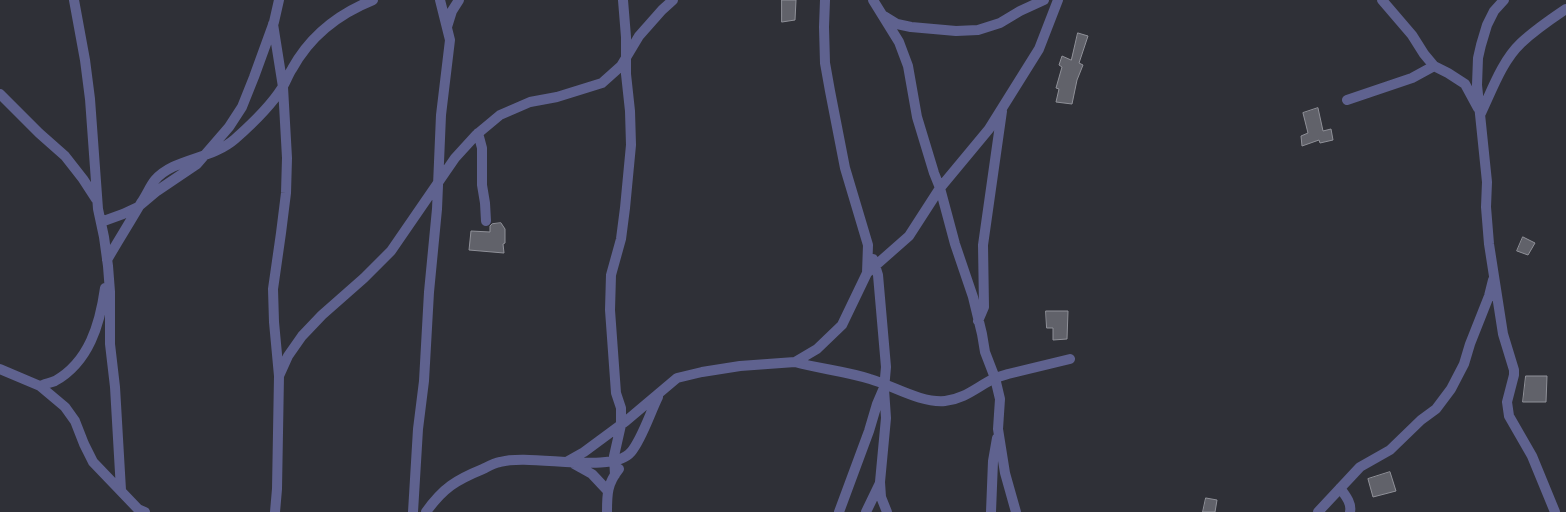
<!DOCTYPE html>
<html>
<head>
<meta charset="utf-8">
<style>
  body { margin:0 }
  canvas { display:block; background:#2f3037 }
</style>
</head>
<body>
<canvas width="1566" height="512"></canvas>
<script>
const c = document.querySelector('canvas').getContext('2d');
c.lineJoin = 'round';
function fill(path, color) { c.fillStyle = color; c.fill(path, 'evenodd'); }
function trace(path, color, width, dash) { c.strokeStyle = color; c.lineWidth = width; c.lineCap = dash ? 'butt' : 'round'; c.setLineDash(dash || []); c.stroke(path); }
const building = new Path2D(`
  M 782,0 L 796,0 L 795,20 L 782,22 Z
  M 1078,33 L 1088,36 L 1079,63 L 1083,65 L 1077,80 L 1072,104 L 1056,102 L 1059,89 L 1056,88 L 1062,67 L 1059,65 L 1062,56 L 1071,60 Z
  M 1318,108 L 1323,131 L 1331,129 L 1333,140 L 1320,143 L 1319,140 L 1302,146 L 1301,136 L 1308,133 L 1303,113 Z
  M 501,223 L 505,229 L 505,243 L 503,244 L 504,253 L 469,250 L 471,231 L 490,232 L 490,226 L 492,224 Z
  M 1523,237 L 1535,243 L 1528,255 L 1517,251 Z
  M 1046,311 L 1068,311 L 1067,339 L 1053,340 L 1053,328 L 1047,328 Z
  M 1526,376 L 1547,376 L 1546,402 L 1523,402 Z
  M 1390,472 L 1396,491 L 1373,497 L 1368,479 Z
  M 1206,498 L 1217,500 L 1215,512 L 1203,512 Z`);
const street = new Path2D(`
  M 74,0 L 85,60 L 90,99 L 98,209 L 104,237 L 108,266 L 110,292 L 110,344 L 115,387 L 121,490
  M 1382,0 L 1412,35 L 1424,54 L 1434,66 L 1448,73 L 1465,84 L 1478,108
  M 1504,0 L 1494,11 L 1487,25 L 1481,45 L 1478,58 L 1477,85 L 1487,182 L 1486,207 L 1489,244 L 1503,334 L 1514,370 L 1514,375 L 1507,402 L 1509,416 L 1532,456 L 1555,512
  M 884,16 L 897,24 L 911,27 L 956,31 L 978,30 L 1000,23 L 1020,11 L 1044,0
  M 273,24 L 283,87 L 287,158 L 286,193 L 281,233 L 273,289 L 274,322 L 279,376 L 277,489 L 275,512
  M 447,27 L 452,11 L 459,0
  M 0,94 L 39,133 L 65,156 L 83,179 L 96,199
  M 1347,100 L 1412,78 L 1434,66
  M 1481,113 C 1492,90 1502,61 1521,43 C 1535,30 1551,19 1566,9
  M 478,133 L 482,148 L 482,185 L 485,203 L 486,221
  M 101,222 L 123,214 L 138,207 L 157,191 L 197,164 L 229,127 L 242,107 L 254,77 L 274,22 L 279,0
  M 873,259 L 878,275 L 886,367 L 884,389 L 886,418 L 880,482 L 881,497 L 887,512
  M 107,260 C 118,241 130,222 141,203 C 146,196 150,186 155,180 C 174,158 211,160 235,139 C 252,124 270,107 282,88 C 286,82 288,75 292,69 C 310,36 338,14 373,0
  M 867,273 L 909,236 L 940,188 L 989,129 L 1039,49 L 1058,0
  M 978,321 L 984,307 L 983,245 L 1002,111
  M 795,362 C 820,369 845,371 870,379 C 894,386 920,403 945,401 C 965,399 978,386 995,378 L 985,352 L 982,334 L 973,297 L 955,244 L 940,188 L 934,173 L 917,117 L 908,66 L 899,42 L 873,0
  M 0,369 L 40,386 L 65,407 L 75,421 L 84,444 L 93,462 L 138,509 L 145,512
  M 279,376 L 288,356 L 302,336 L 322,315 L 364,278 L 391,251 L 455,158 L 476,135 L 500,115 L 530,102 L 557,97 L 602,83 L 621,66 L 639,36 L 662,10 L 673,0
  M 40,386 C 44,384 50,383 55,381 C 89,362 100,324 105,288
  M 568,461 L 584,452 L 626,421 L 677,378 L 702,372 L 740,366 L 795,362 L 817,349 L 842,325 L 867,273 L 868,245 L 845,168 L 830,91 L 825,63 L 824,27 L 825,0
  M 574,464 L 592,474 L 607,490
  M 615,475 L 614,456 L 621,425 L 621,408 L 616,393 L 610,310 L 611,275 L 621,239 L 625,208 L 631,145 L 630,111 L 626,74 L 626,37 L 623,0
  M 1340,488 C 1345,495 1352,503 1350,512
  M 413,512 L 418,429 L 424,381 L 429,292 L 437,209 L 441,115 L 450,40 L 440,0
  M 426,512 C 443,488 456,480 483,469 C 489,466 494,463 500,462 C 531,453 612,475 631,452 C 642,439 650,413 658,397
  M 607,512 C 607,494 607,484 619,469
  M 839,512 L 869,431 L 877,404 L 883,390
  M 866,512 L 880,483
  M 991,512 L 993,461 L 997,438
  M 1016,512 L 1005,473 L 998,429 L 1000,399 L 995,378 L 1008,374 L 1070,359
  M 1318,512 L 1360,467 L 1390,450 L 1421,420 L 1436,409 L 1451,389 L 1464,364 L 1470,344 L 1489,296 L 1493,280`);
fill(building, '#61626a');
trace(building, '#8f9098', 1);
trace(street, '#5f628f', 10);
</script>
</body>
</html>
